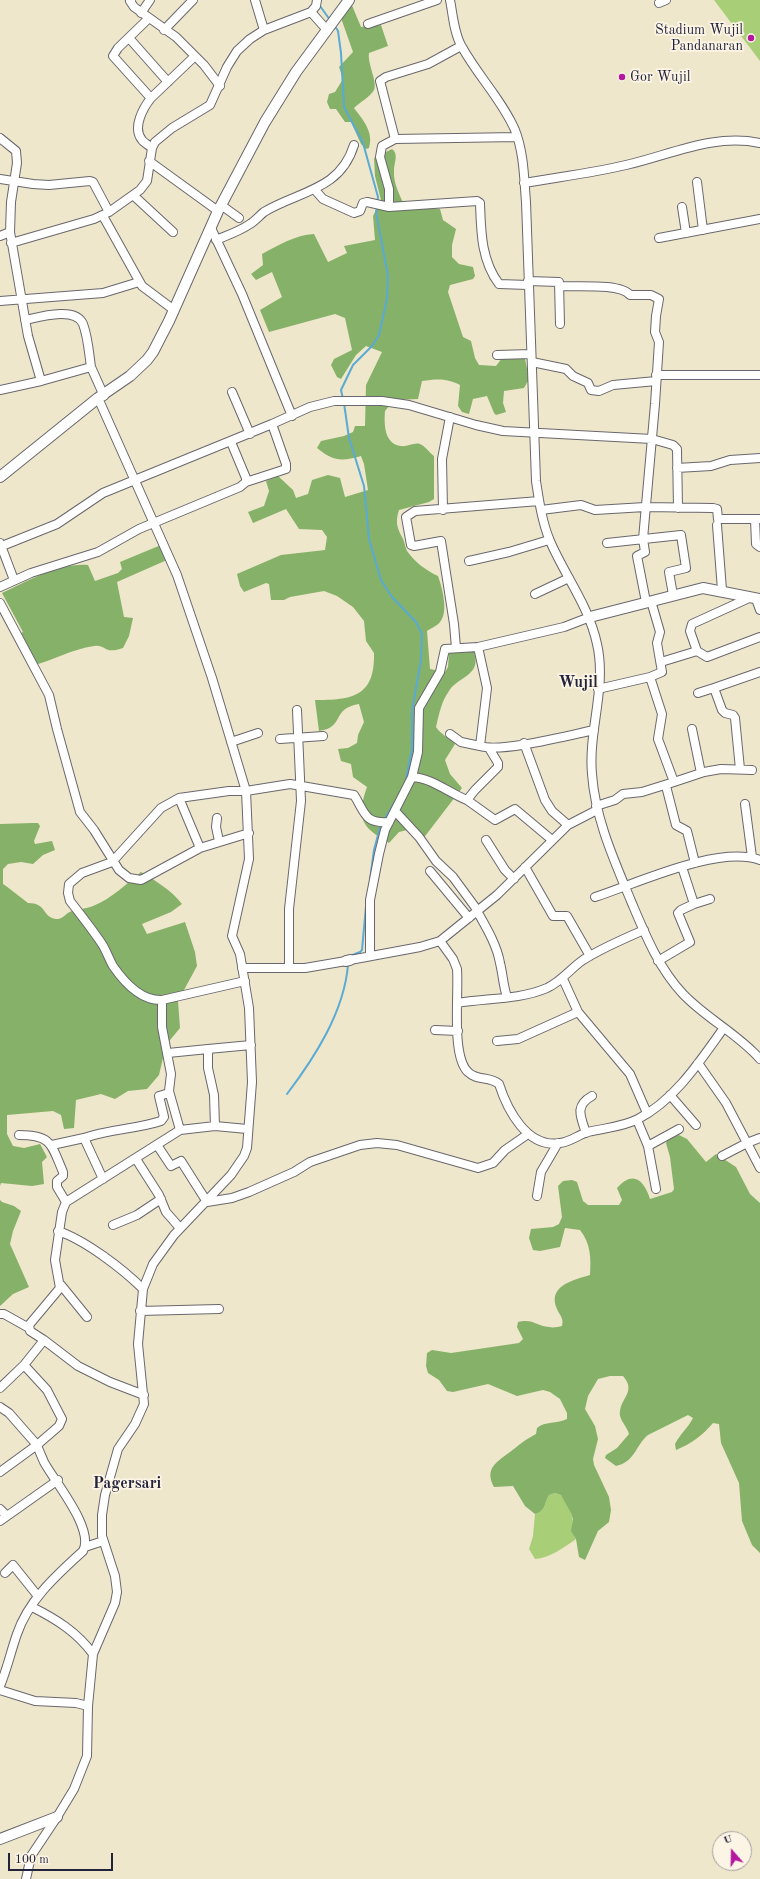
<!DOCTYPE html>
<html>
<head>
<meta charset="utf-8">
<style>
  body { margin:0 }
  #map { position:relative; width:760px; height:1879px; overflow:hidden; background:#eee7cb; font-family:"Old Standard TT",serif }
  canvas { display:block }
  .north { position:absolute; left:712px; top:1831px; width:40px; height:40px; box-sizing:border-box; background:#fcf5e5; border:1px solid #a5a1a1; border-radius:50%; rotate:340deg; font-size:11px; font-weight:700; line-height:16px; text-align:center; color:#22223b }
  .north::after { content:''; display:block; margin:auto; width:14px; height:18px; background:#b5179e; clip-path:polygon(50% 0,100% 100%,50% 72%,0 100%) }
  .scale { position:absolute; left:8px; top:1853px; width:105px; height:18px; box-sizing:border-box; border:2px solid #22223b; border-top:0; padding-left:5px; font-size:12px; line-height:14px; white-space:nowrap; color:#22223b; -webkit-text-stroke:3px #fcf5e5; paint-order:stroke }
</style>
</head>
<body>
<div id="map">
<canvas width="760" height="1879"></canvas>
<div class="north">U</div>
<div class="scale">100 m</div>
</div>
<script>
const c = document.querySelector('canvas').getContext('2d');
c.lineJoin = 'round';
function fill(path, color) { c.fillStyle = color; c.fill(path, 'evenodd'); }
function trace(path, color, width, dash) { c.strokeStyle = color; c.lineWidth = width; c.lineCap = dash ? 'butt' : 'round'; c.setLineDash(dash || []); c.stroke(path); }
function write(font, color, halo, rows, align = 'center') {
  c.font = font + ' "Old Standard TT",serif'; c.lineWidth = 3.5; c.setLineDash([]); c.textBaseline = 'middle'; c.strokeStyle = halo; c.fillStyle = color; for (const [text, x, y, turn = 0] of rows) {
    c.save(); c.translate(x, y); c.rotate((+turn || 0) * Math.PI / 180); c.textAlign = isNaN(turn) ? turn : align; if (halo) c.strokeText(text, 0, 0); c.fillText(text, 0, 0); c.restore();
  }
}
const green = new Path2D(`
  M 714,0 L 760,0 L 760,61 Z
  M 555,1493 L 561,1495 C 566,1502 570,1508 572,1516 C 574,1526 570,1529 576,1539 C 563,1548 550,1558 535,1559 L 529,1549 L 533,1536 L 535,1514 C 546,1511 544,1504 549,1495 Z`);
const forest = new Path2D(`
  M 351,3 L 361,27 L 381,25 L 388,46 L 369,53 C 367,63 378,83 374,90 C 370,97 360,102 354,108 C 363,120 374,132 369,148 L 366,149 L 361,144 L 351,122 L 345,122 L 336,109 L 330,109 L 327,102 L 329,94 L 335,92 L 343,79 L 339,67 L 353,52 L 341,18 Z
  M 392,149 C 399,154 394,163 394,170 C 393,184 400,195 405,207 L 440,209 L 443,220 L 456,229 L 452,245 L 452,257 L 459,264 L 473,267 L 475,276 L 473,279 L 450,285 L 448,292 L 463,337 L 471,341 L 475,358 L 479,365 L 496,366 L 502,358 L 518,357 L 525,359 L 529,379 L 524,388 L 504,391 L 503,403 L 506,412 L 496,415 L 494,413 L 487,396 L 473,399 L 469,414 L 462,412 L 458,406 L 460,385 C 447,378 436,379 422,381 L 418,399 L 394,400 L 385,411 C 384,424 384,444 401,446 C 408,447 414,442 420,444 C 425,446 430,453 434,456 L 434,499 L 429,502 L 399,510 C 395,522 397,528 403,539 C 405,543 405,547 407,551 C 415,562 425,570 438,576 C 442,587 449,612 440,622 C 437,626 431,628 427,631 L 430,669 L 445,672 L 448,667 L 449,652 L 467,650 L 474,652 C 482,676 458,676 449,691 C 441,702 439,715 436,727 C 441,735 449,737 455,744 L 445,760 L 450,774 L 462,788 L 419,844 L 407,830 L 399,832 L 389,843 C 361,827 356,818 367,787 L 353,777 L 351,764 L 341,761 L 338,749 L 348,748 L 357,743 L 358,735 L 364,722 L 359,704 C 330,709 346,727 319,731 L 315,700 C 352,700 375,697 374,653 L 366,641 L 364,621 L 353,607 L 337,596 L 324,591 L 290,597 L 284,600 L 271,600 L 269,584 L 266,583 L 244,592 L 240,586 L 237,574 L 281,555 L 325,550 L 327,537 L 322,530 L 299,529 L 286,509 L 253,523 L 248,512 L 264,506 L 269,491 L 266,481 L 278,476 L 293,490 L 296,498 L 308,494 L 312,480 L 328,475 L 340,478 L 345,497 L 368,490 L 364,464 L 361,456 C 341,462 333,461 317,448 L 321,441 L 344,436 L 353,432 L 355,426 L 365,426 L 366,385 L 382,352 L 366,346 L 356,355 L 341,379 L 337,377 L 331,365 L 334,359 L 352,350 L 345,318 L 335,314 L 269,332 L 260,310 L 282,297 L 272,272 L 256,280 L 251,274 L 263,265 L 262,254 C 279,245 295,235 314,234 L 328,262 L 347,253 L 344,246 L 375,240 L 373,216 L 381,200 L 375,176 L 374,158 Z
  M 161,545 L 167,560 L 117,582 L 124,617 L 133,618 L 129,636 L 123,648 C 104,655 106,644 94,646 C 72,649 52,661 31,666 L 28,664 L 16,636 L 23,632 L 2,593 C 28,581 59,563 88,565 L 95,581 L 118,573 L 122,569 L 120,562 Z
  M 33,823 L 38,823 L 40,826 L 34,841 L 35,844 L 52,841 L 55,850 L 43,855 L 33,864 L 21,862 L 8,864 L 3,869 L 3,884 L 6,886 L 28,903 C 47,903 42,917 56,919 C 63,920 65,913 72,911 C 78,909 86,909 93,906 C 111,899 126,884 141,872 C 156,881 171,890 182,904 L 171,912 L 142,924 L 147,934 L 185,922 L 195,952 L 197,966 L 178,1001 L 180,1028 L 166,1045 L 159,1075 L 147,1089 L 128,1091 L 115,1099 L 101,1094 L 76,1100 L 74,1128 L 64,1129 L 61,1115 L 53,1111 L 7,1115 L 7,1134 L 13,1146 L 24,1148 L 40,1144 L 47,1157 L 42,1162 L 44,1184 L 32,1186 L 1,1183 L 0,1186 L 0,824 Z
  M 679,1135 L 687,1139 L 706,1162 L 716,1154 L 736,1167 L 750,1194 L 760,1203 L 760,1553 L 752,1545 L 742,1521 L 739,1483 L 721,1443 L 719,1424 L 713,1423 C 703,1435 691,1444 676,1450 L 675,1444 C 680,1434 688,1428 693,1418 L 688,1415 L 648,1435 C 635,1446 635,1462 616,1466 L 605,1458 L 606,1455 L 617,1448 L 629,1434 C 627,1426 618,1419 620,1411 C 622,1397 636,1391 623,1376 L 610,1376 L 598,1379 L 588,1396 L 585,1409 L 595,1426 L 598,1439 L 593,1459 L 594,1465 L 609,1497 L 611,1510 L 609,1522 L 598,1531 L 585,1560 L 579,1557 L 576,1539 L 571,1531 L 573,1519 L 571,1513 L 561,1495 L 555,1493 L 549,1495 C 544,1504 546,1511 535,1514 L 525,1506 L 513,1486 L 494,1487 C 484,1468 497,1462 510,1452 C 519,1445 526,1439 536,1434 L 537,1428 C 545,1421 557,1424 567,1419 L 567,1413 L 560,1399 L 550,1392 L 543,1390 L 517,1396 L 488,1384 L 453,1392 L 447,1391 L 439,1380 L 428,1373 L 426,1366 L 427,1353 L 432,1350 L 451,1353 L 519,1343 L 523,1339 L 517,1327 L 518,1322 C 533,1318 536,1326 549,1327 C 553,1328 558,1327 562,1326 C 564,1318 560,1316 557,1309 C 547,1286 573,1280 590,1275 C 591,1258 591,1244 580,1230 L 565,1228 L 560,1247 L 540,1251 L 533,1250 L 529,1238 L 531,1229 L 553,1227 L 559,1224 L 562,1217 L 558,1186 L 563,1181 L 572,1180 L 577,1182 L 583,1201 L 588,1205 L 619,1205 L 622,1200 L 617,1188 C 633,1170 644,1180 650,1199 L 672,1192 L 674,1189 L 670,1157 L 666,1143 L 669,1138 Z
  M 0,1200 L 2,1202 L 14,1206 L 21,1211 L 13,1231 L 10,1244 L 29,1287 L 13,1294 L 0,1306 Z`);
const stream = new Path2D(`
  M 320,6 L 330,20
  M 334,25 L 338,31 L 341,53 L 344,107 L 363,143 L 378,197 L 377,203
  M 343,399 L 341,390 L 353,365 L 372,346 L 379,335 L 387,299 L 388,276 L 376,212 L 377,207
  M 344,403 L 349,438 L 364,486 L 369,539 L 381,580 L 392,597 L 416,622 L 422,634 L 421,660 L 412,711 L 412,749 L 405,784
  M 384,820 L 396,800
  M 370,880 L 374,850 L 381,824
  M 350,956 L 360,952 L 362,950 L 366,906
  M 287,1094 C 315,1057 344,1012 348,965`);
const minor = new Path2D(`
  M 131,0 L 130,1 L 134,7 L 176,37 L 204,65 L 220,86
  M 255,0 L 264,30
  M 450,0 C 453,15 454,34 462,47 C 478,76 502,100 515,130 C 524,153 524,178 526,202 L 536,481 C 539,501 542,522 550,541 C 565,576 589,606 597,644 C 607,687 588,731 592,774 C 595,818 614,860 631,901 C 645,934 658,967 683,994 C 707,1019 738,1034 760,1059
  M 659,3 L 666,0
  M 311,12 L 327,30
  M 141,13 L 150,0
  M 148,19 L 118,48 L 113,56 L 149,96 L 151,98 L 195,56
  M 368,24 L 437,0
  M 164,30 L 193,0
  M 129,38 L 168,82
  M 151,98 C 143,108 132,128 142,140 C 144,143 149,145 152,148
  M 517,137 L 395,139 L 382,146 L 380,157 L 389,189 L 389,207 L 477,201 L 480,203 C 481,231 481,260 499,284 L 528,285
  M 0,138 L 16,151 L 17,163 L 11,202 L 10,232 L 28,336 L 41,381 L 91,367 L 104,396
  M 395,139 L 380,81 L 386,77 L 428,64 L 461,46
  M 149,161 L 218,211
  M 0,179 L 33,184 L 49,185 L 90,181 L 93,182 L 109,212
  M 697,182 L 703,230
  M 524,183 C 558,177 593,173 626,165 C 670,155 714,133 760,143
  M 315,190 L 323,199 L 354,213 L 360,211 L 363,203 L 367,202 L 389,207
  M 133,195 L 173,232
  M 221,205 L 239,218
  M 682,207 L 686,233
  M 103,216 L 142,286 L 174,310
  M 211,228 L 242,294 L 292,416
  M 0,236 L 10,232
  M 659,238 L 760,219
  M 216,240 C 228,235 240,231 250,224 C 255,221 259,216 264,212 C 298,191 340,191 354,145
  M 11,243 L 94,219 L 109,212 L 140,190 L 147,181 L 152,148 L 155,142 L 172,128 L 210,105 L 227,67 L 237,51 L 250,39 L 264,30 L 311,12 L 316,6 L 317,0
  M 528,281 L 559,282 L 560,324
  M 560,286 C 576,287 620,283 630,295 L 651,295 L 659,299 L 656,316 L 655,332 L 659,342 L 655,404 L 643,539 L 645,552 L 637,556 L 646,602
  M 0,301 L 103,293 L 139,282
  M 25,320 C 39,317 76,306 83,324 C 88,337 89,353 91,367
  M 497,355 L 531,354
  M 532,362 L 566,369 L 573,376 L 588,383 L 591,390 L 599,391 L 613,385 L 656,381
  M 656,375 L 760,375
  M 0,390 L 41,381
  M 232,392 L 250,434
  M 677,468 L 711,466 L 730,460 L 760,458
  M 246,482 L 286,469 L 286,464 L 272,424
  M 443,510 L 442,459 L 450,417
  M 541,510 L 581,505 L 595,510 L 645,507 L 713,508 L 717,509 L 718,519 L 760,519
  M 755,519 L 756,544 L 760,547
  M 717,525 L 722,590
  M 0,543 L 14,580
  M 607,543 L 681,535 L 686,568 L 669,572 L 673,595
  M 2,546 L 57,524 L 103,493 L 272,424 L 310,407 L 334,401 L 382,401 L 409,405 L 476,425 L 503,431 L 652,439 L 673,445 L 677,449 L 678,508
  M 469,561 L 509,552 L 549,540
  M 0,587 L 31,573 L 98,552 L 139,529 L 240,487 L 246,482 L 246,478 L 231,442
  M 535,594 L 569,578
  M 756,599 L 760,610
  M 0,603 L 49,695 L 57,729 L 80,812 L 94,830 L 119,870 L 129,878 L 141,880 L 200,848 L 249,833
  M 590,617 L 564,627 L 478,647 L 487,688 L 480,746 C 501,753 570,735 594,730
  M 456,648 L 454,624 L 441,541 L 414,546 L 411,545 L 406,517 L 415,511 L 539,501
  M 697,651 L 707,657 L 760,637
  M 661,662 L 697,651 L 690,631 L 692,624 L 749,598
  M 650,677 L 662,672 L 657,643 L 660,632 L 651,601
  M 698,693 L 714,688
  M 692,729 L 701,773
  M 450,734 L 461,742 L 480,746
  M 280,739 L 323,736
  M 231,742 L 258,733
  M 524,743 L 545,800 L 552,811 L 568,825
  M 489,748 L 498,763 L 498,767 L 475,790 L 467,800 L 495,820 L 515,809 L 552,840
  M 740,769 L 735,718 L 733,715 L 725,713 L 722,710 L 714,688 L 760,672
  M 412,777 C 432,778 449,793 467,800
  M 674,782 L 704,772 L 721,769 L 752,770
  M 666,786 L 676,825 L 687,831 L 695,863
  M 179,798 L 200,848
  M 745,804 L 752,857
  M 596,806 L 615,800 L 623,794 L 642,792 L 674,782 L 658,739 L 662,714 L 650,677 L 598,689
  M 395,811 L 419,837 L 436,861 L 453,877 L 478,911
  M 217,818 L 216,827 L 219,841
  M 486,840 L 505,870 L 514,879
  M 525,867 L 553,916 L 567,916 L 590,956
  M 430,871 L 469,918
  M 595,897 C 638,883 718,845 760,860
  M 694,904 L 710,899
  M 477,911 C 486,927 497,945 500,963 C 503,975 503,985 507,997
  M 440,941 L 453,959 L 457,969 C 459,994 451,1056 468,1072 C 477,1081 490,1076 499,1084 C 507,1109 527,1149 560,1143 C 570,1142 578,1135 588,1132 C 604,1128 623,1127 638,1119 C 675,1100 700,1061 723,1029
  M 370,956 L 370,900 L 379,854 L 385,830 L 412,777 L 418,752 L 419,708 L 440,672 L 445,649 L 478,647
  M 350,960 L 420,947 L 440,941 L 497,895 L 568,825 L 597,810
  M 658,961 L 690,942 L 678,913 L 681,910 L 694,904 L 682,867
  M 289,967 L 289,909 L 301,801 L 297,710
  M 242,968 L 305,968 L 346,961
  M 245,981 L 162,1000 C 141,1001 124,982 113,966 C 109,959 106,950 102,944 C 92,929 81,915 70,901 L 68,893 L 69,884 L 82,873 L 112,862 L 161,808 L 179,798 L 229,791 L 246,791 L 290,784 L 354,795 C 365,812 364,824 389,822
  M 162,1000 L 162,1027 L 171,1074 L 169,1091 L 180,1130
  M 457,1003 C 487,998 519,1000 547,988 C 562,981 570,969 583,960 C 602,948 623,939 644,930
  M 578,1012 L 630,1074 L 647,1113
  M 435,1030 L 458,1031
  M 497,1041 L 518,1039 L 578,1012 L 563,979
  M 168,1053 L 208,1049
  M 698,1063 L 726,1103 L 747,1143 L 760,1138
  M 670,1095 L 696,1125
  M 637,1120 L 648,1146 L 656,1189
  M 215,1126 L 214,1095 L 208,1068 L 208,1049 L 251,1045
  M 586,1133 C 581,1117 574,1106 592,1096
  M 19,1135 C 52,1135 51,1144 63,1172 L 63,1176 L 57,1181 L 57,1187 L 66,1202
  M 52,1145 L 84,1138
  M 157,1145 L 171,1166 L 181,1161 L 207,1202 L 232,1198 L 249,1192 L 294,1172 L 310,1162 L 360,1145 L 377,1143 L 397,1145 L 478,1168 L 493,1163 L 505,1150 L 528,1134
  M 648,1146 L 679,1129
  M 722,1156 L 747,1143 L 760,1168
  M 136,1159 L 159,1195 L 166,1212 L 180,1228
  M 103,1179 L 84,1138 C 109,1129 137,1129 161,1121 L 164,1117 L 159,1096 L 169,1093
  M 537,1196 L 541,1172 L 558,1143
  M 113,1225 L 137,1215 L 161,1199
  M 58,1231 C 85,1240 123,1269 143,1289
  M 61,1285 L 87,1317
  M 140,1311 L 219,1309
  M 0,1314 L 4,1314 L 29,1328
  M 44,1340 L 30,1331 L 29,1325 L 60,1288 L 55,1260 L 62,1212 L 66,1202 L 180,1130 L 215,1126 L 247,1129
  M 0,1388 L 24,1365 L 44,1340 L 78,1366 L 110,1382 L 144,1395
  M 0,1407 L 9,1413 L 37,1445 L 0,1472
  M 0,1509 L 7,1516
  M 0,1521 L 58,1480
  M 85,1547 L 103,1541
  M 5,1573 L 13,1565 L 37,1595
  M 32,1607 C 56,1619 77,1632 93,1654
  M 0,1686 C 7,1669 11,1651 17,1634 C 29,1599 57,1575 83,1551 C 95,1529 54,1481 44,1462 C 42,1457 39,1451 37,1445 L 59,1426 L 62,1419 L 47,1390 L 24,1365
  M 0,1690 L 35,1701 L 76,1703 L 88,1706
  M 26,1879 L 31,1856 L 57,1817 L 74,1789 L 87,1756 L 88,1706 L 93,1654 L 115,1603 L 117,1592 L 115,1576 L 102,1536 L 102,1515 L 105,1495 L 118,1449 L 135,1424 L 144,1404 L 138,1344 L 143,1289 L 153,1264 L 174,1235 L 231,1175 L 244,1156 L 247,1148 L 252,1082 L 249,1008 L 240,954 L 232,936 L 249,859 L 246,791 L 212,678 L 177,575 L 98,398`);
const tertiary = new Path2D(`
  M 0,477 L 98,398 L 130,376 L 147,360 L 153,352 L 169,321 L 218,211 L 265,122 L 296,72 L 349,0
  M 590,617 L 703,588 L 760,599
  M 346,961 L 350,960
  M 0,1839 L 57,1817`);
const markers = [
  [751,38,4,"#b5179e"],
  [622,77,4,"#b5179e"]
];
const poiNames = [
  ["Stadium Wujil",743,30],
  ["Pandanaran",743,46],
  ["Gor Wujil",630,77,"left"]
];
const quarterNames = [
  ["Wujil",578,683],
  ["Pagersari",127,1484]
];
fill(green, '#a8ce78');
fill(forest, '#86b168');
trace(stream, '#59aad4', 2);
trace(minor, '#69676d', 10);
trace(tertiary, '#69676d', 12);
trace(minor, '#fff', 8);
trace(tertiary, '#fff', 10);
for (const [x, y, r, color] of markers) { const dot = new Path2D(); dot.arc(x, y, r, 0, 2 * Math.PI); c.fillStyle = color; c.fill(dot); trace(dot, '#fcf5e5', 1.5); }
write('14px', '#22223b', '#fcf5e5', poiNames, 'right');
write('bold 16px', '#22223b', '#fcf5e5', quarterNames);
</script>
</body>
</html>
